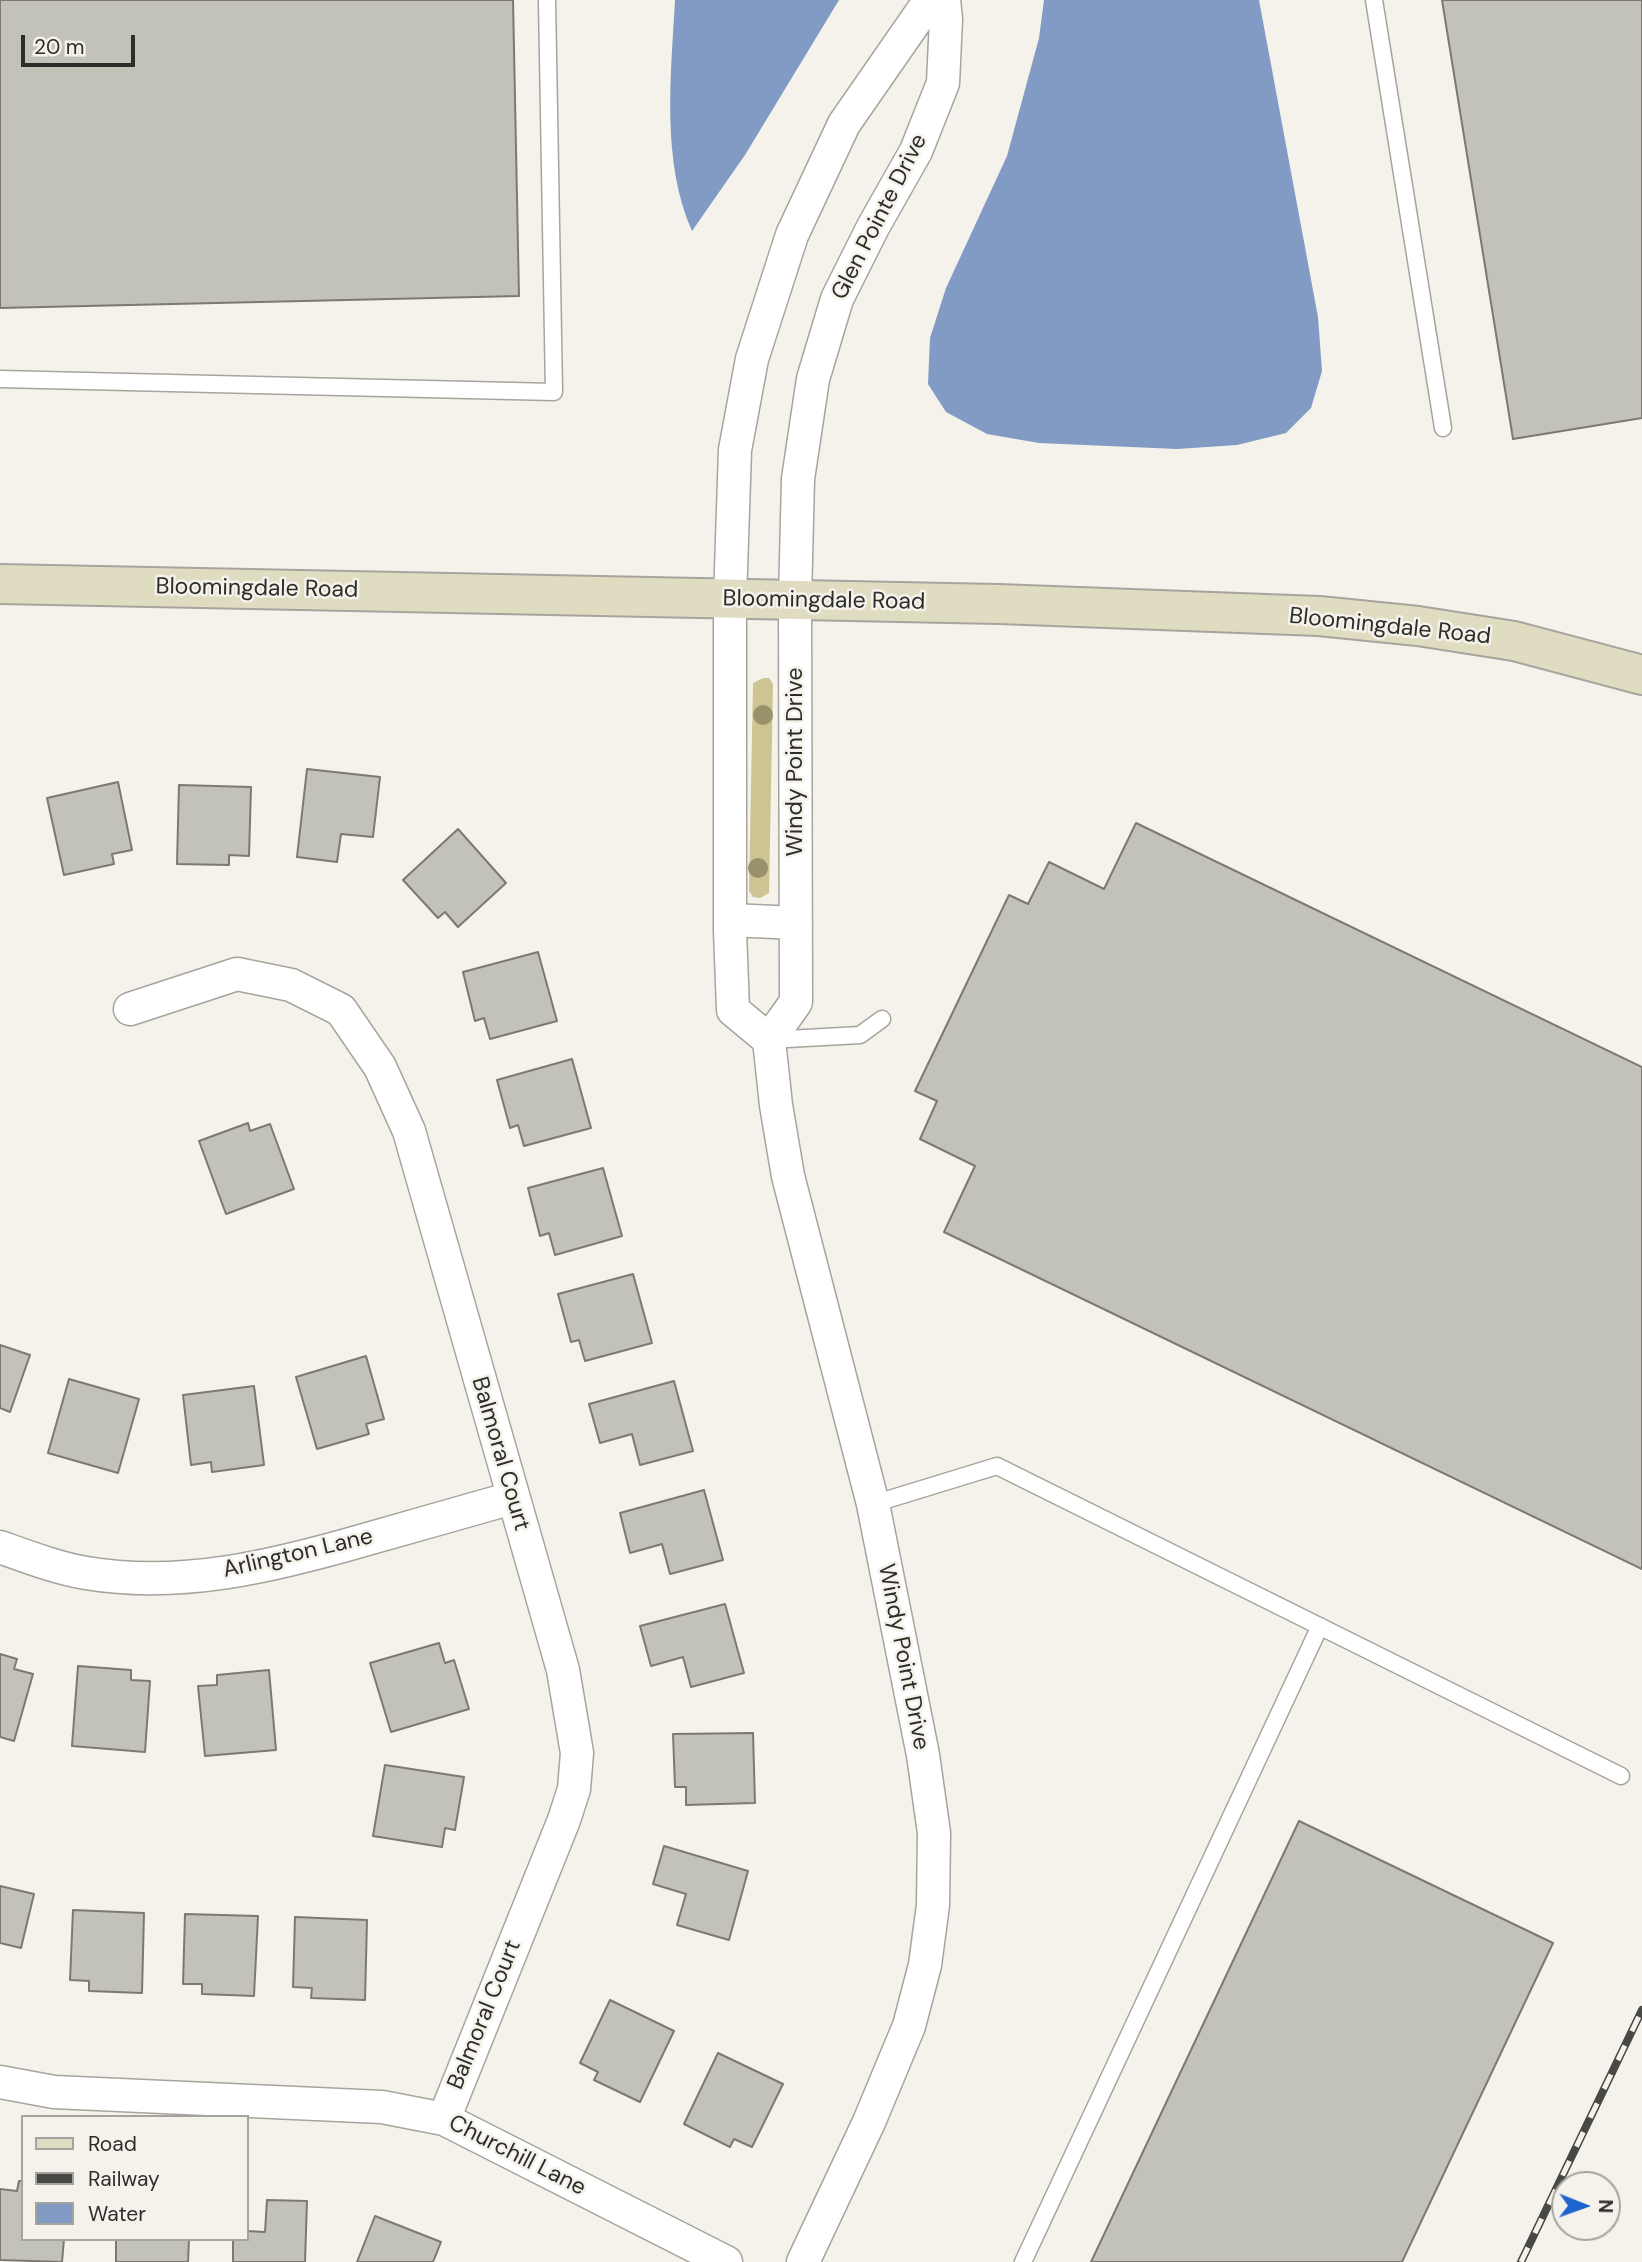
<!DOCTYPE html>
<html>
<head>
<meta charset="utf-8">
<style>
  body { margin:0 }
  #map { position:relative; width:1642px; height:2262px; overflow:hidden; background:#f4f2ea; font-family:"DM Sans",sans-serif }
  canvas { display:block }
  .legend { position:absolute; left:21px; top:2115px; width:228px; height:126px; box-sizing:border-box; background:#f4f2ea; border:2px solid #a4a39d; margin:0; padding:9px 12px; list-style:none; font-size:21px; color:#2d2d2a }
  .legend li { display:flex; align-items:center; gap:14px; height:35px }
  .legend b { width:35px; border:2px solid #a4a39d }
  .north { position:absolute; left:1551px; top:2171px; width:70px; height:70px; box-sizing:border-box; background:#f4f2ea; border:2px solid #a4a39d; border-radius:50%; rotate:91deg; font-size:19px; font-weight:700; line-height:28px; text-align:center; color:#2d2d2a }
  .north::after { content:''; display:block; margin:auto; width:24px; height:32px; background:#1e64cf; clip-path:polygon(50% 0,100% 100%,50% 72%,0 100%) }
  .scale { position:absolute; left:21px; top:35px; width:114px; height:32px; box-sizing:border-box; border:4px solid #2d2d2a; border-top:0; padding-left:9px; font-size:21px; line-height:24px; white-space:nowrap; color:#2d2d2a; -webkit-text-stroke:5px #f4f2ea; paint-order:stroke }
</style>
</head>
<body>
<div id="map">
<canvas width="1642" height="2262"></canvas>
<ul class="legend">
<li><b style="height:9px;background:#e0dcc2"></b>Road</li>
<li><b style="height:9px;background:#484844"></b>Railway</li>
<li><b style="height:19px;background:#819bc4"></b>Water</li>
</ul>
<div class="north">N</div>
<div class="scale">20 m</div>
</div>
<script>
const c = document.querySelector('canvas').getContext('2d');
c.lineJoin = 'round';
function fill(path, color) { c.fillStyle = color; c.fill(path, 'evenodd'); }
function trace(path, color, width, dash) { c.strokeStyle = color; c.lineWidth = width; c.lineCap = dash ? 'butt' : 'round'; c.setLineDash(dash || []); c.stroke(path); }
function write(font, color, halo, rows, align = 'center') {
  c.font = font + ' "DM Sans",sans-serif'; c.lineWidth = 5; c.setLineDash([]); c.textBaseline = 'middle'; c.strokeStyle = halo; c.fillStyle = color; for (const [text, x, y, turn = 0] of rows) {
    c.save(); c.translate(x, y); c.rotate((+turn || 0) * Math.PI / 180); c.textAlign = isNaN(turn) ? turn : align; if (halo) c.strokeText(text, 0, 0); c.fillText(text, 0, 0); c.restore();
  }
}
const green = new Path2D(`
  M 763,678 L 769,678 L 773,684 L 769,893 L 760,898 L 753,897 L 749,891 L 753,683 Z`);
const water = new Path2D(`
  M 675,0 L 839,0 L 745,155 L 692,231 C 661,161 671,75 675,0 Z
  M 1044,0 L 1259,0 L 1318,317 L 1322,371 L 1311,408 L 1286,433 L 1237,445 L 1177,449 L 1039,443 L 987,434 L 946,412 L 928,384 L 930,338 L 946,288 L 1007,156 L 1039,38 Z`);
const building = new Path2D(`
  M 0,0 L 513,0 L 519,296 L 0,308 Z
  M 1442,0 L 1642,0 L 1642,418 L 1513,439 Z
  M 307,769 L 380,777 L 373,837 L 341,834 L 337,862 L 297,857 Z
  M 118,782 L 132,850 L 112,854 L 114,864 L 64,875 L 47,798 Z
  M 179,785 L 251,787 L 249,856 L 229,855 L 229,865 L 177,864 Z
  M 1136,823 L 1642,1067 L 1642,1569 L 944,1232 L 975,1166 L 920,1139 L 937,1101 L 915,1091 L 1009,895 L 1028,904 L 1049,862 L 1104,889 Z
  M 458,829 L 506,883 L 458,927 L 445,912 L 438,918 L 403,880 Z
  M 538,952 L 557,1021 L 490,1039 L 484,1018 L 475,1021 L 463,972 Z
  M 572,1059 L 591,1128 L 524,1146 L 518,1125 L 510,1128 L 497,1080 Z
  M 248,1123 L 250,1131 L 270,1124 L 294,1189 L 226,1214 L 199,1141 Z
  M 603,1168 L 622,1236 L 555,1255 L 549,1233 L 540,1236 L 528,1188 Z
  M 633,1274 L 652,1343 L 585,1361 L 579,1340 L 571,1342 L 558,1294 Z
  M 0,1345 L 30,1355 L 10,1412 L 0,1408 Z
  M 366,1356 L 384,1419 L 366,1424 L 369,1434 L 317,1449 L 296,1377 Z
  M 69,1379 L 139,1399 L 118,1473 L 48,1453 Z
  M 674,1381 L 693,1451 L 640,1465 L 632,1434 L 600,1443 L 589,1404 Z
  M 254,1386 L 264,1465 L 212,1472 L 211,1462 L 191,1465 L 183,1395 Z
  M 704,1490 L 723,1560 L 670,1574 L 662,1544 L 630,1553 L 620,1513 Z
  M 725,1604 L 744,1673 L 691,1687 L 683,1657 L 651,1666 L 640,1626 Z
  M 439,1643 L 445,1663 L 454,1660 L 469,1709 L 391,1732 L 370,1663 Z
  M 0,1654 L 17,1659 L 14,1669 L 33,1674 L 14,1741 L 0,1737 Z
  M 78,1666 L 131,1670 L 131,1680 L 150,1681 L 145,1752 L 72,1746 Z
  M 269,1670 L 276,1750 L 205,1756 L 198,1686 L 217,1685 L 217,1675 Z
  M 753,1733 L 755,1803 L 686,1805 L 686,1787 L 675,1787 L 673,1734 Z
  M 385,1765 L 464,1777 L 455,1830 L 445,1828 L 442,1847 L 373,1836 Z
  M 1299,1821 L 1553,1943 L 1402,2262 L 1091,2262 Z
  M 664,1846 L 748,1871 L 729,1940 L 677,1925 L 686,1894 L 653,1884 Z
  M 0,1886 L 34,1894 L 21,1948 L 0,1943 Z
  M 73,1910 L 144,1913 L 142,1993 L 89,1991 L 89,1981 L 70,1980 Z
  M 185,1914 L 258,1916 L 254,1996 L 202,1994 L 202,1984 L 183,1984 Z
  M 295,1917 L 367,1920 L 365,2000 L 311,1998 L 312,1988 L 293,1987 Z
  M 610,2000 L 674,2031 L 640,2102 L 594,2080 L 598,2072 L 580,2063 Z
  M 718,2053 L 783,2084 L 752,2147 L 734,2139 L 730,2147 L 684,2124 Z
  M 19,2181 L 23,2181 L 23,2239 L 64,2239 L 62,2262 L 0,2260 L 0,2189 L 17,2191 Z
  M 267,2200 L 307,2201 L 305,2262 L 233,2262 L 233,2239 L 247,2239 L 247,2231 L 265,2232 Z
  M 375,2216 L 441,2242 L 433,2262 L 357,2262 Z
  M 116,2239 L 189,2239 L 188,2262 L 116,2262 Z`);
const lane = new Path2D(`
  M 1374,0 L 1443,428
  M 0,379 L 554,392 L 547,0
  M 769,1040 L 860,1035 L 882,1019
  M 873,1504 L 997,1466 L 1621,1776
  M 1023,2262 L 1320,1626`);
const street = new Path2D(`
  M 731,920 L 796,923
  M 130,1009 L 237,974 L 291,985 L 341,1010 L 380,1067 L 409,1131 L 563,1670 L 577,1753 L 574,1789 L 564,1820 L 444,2119
  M 769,1040 L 733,1010 L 730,930 L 730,599 L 735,450 L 752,359 L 792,235 L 844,124 L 930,0
  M 0,1547 C 28,1557 57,1568 86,1573 C 181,1589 274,1566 364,1540 C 413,1526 463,1512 512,1498
  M 0,2082 L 54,2092 L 382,2107 L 444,2119 L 726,2262
  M 803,2262 L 869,2122 L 909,2026 L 925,1965 L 933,1905 L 934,1833 L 923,1755 L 873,1504 L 788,1176 L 776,1105 L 769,1040 L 796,1002 L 795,600 L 798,479 L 813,379 L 837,299 L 873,227 L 916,151 L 943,83 L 946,19 L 944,0`);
const secondary = new Path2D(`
  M 0,584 L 999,604 L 1319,616 L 1418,626 L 1514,641 L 1642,675`);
const rail = new Path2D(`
  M 1521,2262 L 1642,2010`);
const trees = [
  [763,715],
  [758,868]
];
const streetNames = [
  ["Glen Pointe Drive",880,217,-63],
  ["Bloomingdale Road",257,589,1],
  ["Bloomingdale Road",824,601,1],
  ["Bloomingdale Road",1390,627,6],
  ["Windy Point Drive",796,762,-90],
  ["Balmoral Court",500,1454,74],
  ["Arlington Lane",298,1554,-13],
  ["Windy Point Drive",903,1657,79],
  ["Balmoral Court",485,2015,-68],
  ["Churchill Lane",517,2156,27]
];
fill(green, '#cec493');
fill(water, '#819bc4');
fill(building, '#c3c2b9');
trace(building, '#7b7972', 2);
trace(lane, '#a6a59d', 19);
trace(street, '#a6a59d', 35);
trace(secondary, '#a6a59d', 42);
trace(lane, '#fff', 16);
trace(street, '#fff', 32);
trace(secondary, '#e0dcc2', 38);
trace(rail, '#484844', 8);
trace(rail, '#f4f2ea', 5, [16]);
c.fillStyle = '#989169';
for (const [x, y] of trees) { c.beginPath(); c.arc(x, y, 10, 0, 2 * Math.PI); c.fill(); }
write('23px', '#2d2d2a', '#f4f2ea', streetNames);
</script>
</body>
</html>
